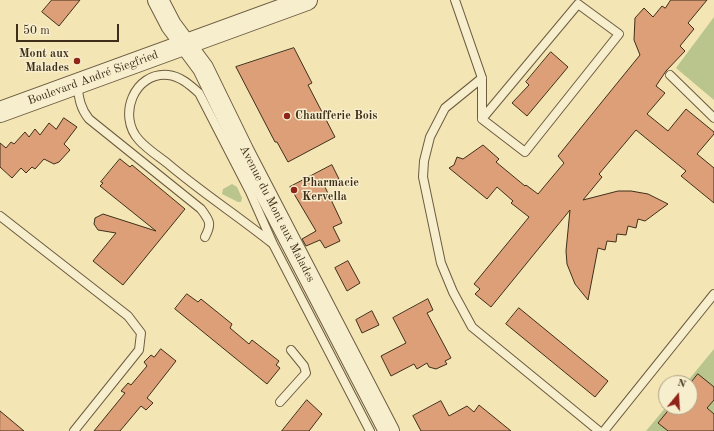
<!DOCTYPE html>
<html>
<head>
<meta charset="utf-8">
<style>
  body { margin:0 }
  #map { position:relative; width:714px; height:431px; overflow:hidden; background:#f3e5b4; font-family:"Old Standard TT",serif }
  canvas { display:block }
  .north { position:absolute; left:658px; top:375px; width:40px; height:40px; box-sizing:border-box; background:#f7eece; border:1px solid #ada286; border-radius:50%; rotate:18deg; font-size:11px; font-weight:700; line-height:16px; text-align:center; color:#3f2f1a }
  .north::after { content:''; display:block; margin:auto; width:14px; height:18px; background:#8f2418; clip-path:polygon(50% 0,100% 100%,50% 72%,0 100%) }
  .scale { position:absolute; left:16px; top:24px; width:103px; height:18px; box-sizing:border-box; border:2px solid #3f2f1a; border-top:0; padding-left:5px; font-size:12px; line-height:14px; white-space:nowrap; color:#3f2f1a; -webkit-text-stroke:3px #f7eece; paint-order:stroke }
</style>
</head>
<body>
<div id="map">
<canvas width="714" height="431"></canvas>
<div class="north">N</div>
<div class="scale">50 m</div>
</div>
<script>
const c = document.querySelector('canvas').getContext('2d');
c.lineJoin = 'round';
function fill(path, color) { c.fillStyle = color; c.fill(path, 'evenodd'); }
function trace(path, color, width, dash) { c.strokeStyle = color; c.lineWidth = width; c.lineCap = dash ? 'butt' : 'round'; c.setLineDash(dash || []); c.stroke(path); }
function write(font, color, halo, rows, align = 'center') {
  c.font = font + ' "Old Standard TT",serif'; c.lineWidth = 3; c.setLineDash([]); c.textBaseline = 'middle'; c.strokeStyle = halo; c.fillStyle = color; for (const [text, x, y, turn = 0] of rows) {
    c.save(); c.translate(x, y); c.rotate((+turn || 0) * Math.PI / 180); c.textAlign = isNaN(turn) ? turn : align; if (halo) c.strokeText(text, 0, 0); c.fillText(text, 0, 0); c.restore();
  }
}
const green = new Path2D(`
  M 714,17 L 714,100 L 676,68 Z
  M 232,184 L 237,187 L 242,198 L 241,202 L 238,202 L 222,194 L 223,189 Z
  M 714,349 L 714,431 L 646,431 L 666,407 L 690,407 L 690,383 L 686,383 Z`);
const building = new Path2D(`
  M 52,0 L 80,0 L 59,26 L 42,12 Z
  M 671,0 L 707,0 L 688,23 L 694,29 L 680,46 L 685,51 L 666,71 L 656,86 L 665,93 L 647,114 L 668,131 L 686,109 L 714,132 L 714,134 L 697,154 L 714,168 L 714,203 L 681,176 L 686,171 L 636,130 L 599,174 L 602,177 L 583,200 L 618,191 L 631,191 L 648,194 L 668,204 L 645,221 L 638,219 L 636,228 L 628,226 L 626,235 L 617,234 L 616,242 L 607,241 L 605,250 L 598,248 L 588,300 L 575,284 L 567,264 L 566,251 L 570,210 L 491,307 L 475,294 L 480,289 L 474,284 L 529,217 L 511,203 L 513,201 L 497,187 L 487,199 L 449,168 L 454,165 L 457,157 L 463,159 L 483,145 L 499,159 L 496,162 L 525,186 L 526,185 L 538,194 L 564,163 L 558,156 L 640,55 L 634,40 L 635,18 L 644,8 L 653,17 L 662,6 L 665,8 Z
  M 294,48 L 312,83 L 308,85 L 335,137 L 288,162 L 277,142 L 275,142 L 236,67 Z
  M 551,52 L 568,67 L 527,116 L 512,103 L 529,85 L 526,82 Z
  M 64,118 L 77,127 L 64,144 L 70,150 L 59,162 L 54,164 L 44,159 L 35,169 L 32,167 L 26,173 L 21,168 L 12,178 L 0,167 L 0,143 L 6,148 L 11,142 L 14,144 L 25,132 L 29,137 L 35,129 L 40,135 L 49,123 L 56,129 Z
  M 120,159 L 130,167 L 132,165 L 185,209 L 123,285 L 93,261 L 116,233 L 98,230 L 94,224 L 95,218 L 103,214 L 156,231 L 100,186 L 103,183 L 101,182 Z
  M 332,165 L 339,179 L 325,187 L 342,223 L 333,227 L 340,241 L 325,248 L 320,240 L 306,246 L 302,239 L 316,231 L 290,187 Z
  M 348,261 L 360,283 L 347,291 L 335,268 Z
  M 187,294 L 198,302 L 201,299 L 232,324 L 230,328 L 249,344 L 252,340 L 279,361 L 276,365 L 280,368 L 267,384 L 175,309 Z
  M 428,299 L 433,310 L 427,313 L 451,358 L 445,361 L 447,364 L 436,369 L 429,367 L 427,363 L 417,369 L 414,364 L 391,376 L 381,356 L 406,343 L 393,318 Z
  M 519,308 L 608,381 L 595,397 L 506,324 Z
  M 372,311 L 379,325 L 362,333 L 356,320 Z
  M 161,349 L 176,361 L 147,398 L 153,403 L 146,410 L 141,406 L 120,431 L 94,431 L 125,393 L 121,391 L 128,383 L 131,385 L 147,366 L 144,362 L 151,355 L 154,357 Z
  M 698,374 L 714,387 L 714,400 L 707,408 L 714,414 L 714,431 L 668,431 L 658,423 L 671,407 L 690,407 L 690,384 Z
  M 307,400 L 322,414 L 309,431 L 282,431 Z
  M 441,401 L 449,416 L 467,406 L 474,412 L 479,405 L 511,431 L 421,431 L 413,416 Z
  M 0,411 L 24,431 L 0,431 Z`);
const service = new Path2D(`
  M 455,0 L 482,78 L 482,119
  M 578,4 L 619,34 L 525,152 L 482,119 Z
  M 670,75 L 714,118
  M 482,78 L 445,108 L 430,137 L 424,161 L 423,177 L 441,263 L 453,292 L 472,327 L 599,431
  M 77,84 C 79,98 80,108 89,119 L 201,209 C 210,221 212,224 205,237
  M 0,216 L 128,316 L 141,333 L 139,350 L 74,431
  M 273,244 C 238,216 201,192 167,163 C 158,156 147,149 139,140 C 117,116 134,72 168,75 C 180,76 190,85 199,93 L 250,192 L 273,244 L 370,431
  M 280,402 L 306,373 L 304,366 L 291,350
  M 604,431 L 714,294`);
const tertiary = new Path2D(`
  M 158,0 L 171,25 L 203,68 L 243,150 L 389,431
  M 0,112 L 307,0`);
const markers = [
  [77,61,4,"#8f2418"],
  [287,116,4,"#8f2418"],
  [294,190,4,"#8f2418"]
];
const poiNames = [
  ["Mont aux",69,54,"right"],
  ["Malades",69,68,"right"],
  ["Chaufferie Bois",295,116],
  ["Pharmacie",302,183],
  ["Kervella",302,197]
];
const streetNames = [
  ["Boulevard André Siegfried",93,78,-20],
  ["Avenue du Mont aux Malades",277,214,63]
];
fill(green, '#bac58e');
fill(building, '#dd9f78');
trace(building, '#3f2f1a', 1);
trace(service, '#6c5c40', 10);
trace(tertiary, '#6c5c40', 22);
trace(service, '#f7eece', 8);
trace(tertiary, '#f7eece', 20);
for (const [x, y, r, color] of markers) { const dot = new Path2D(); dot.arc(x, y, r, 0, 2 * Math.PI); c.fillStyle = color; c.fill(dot); trace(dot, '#f7eece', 1.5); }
write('bold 12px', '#3f2f1a', '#f7eece', poiNames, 'left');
write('12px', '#3f2f1a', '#f7eece', streetNames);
</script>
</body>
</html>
